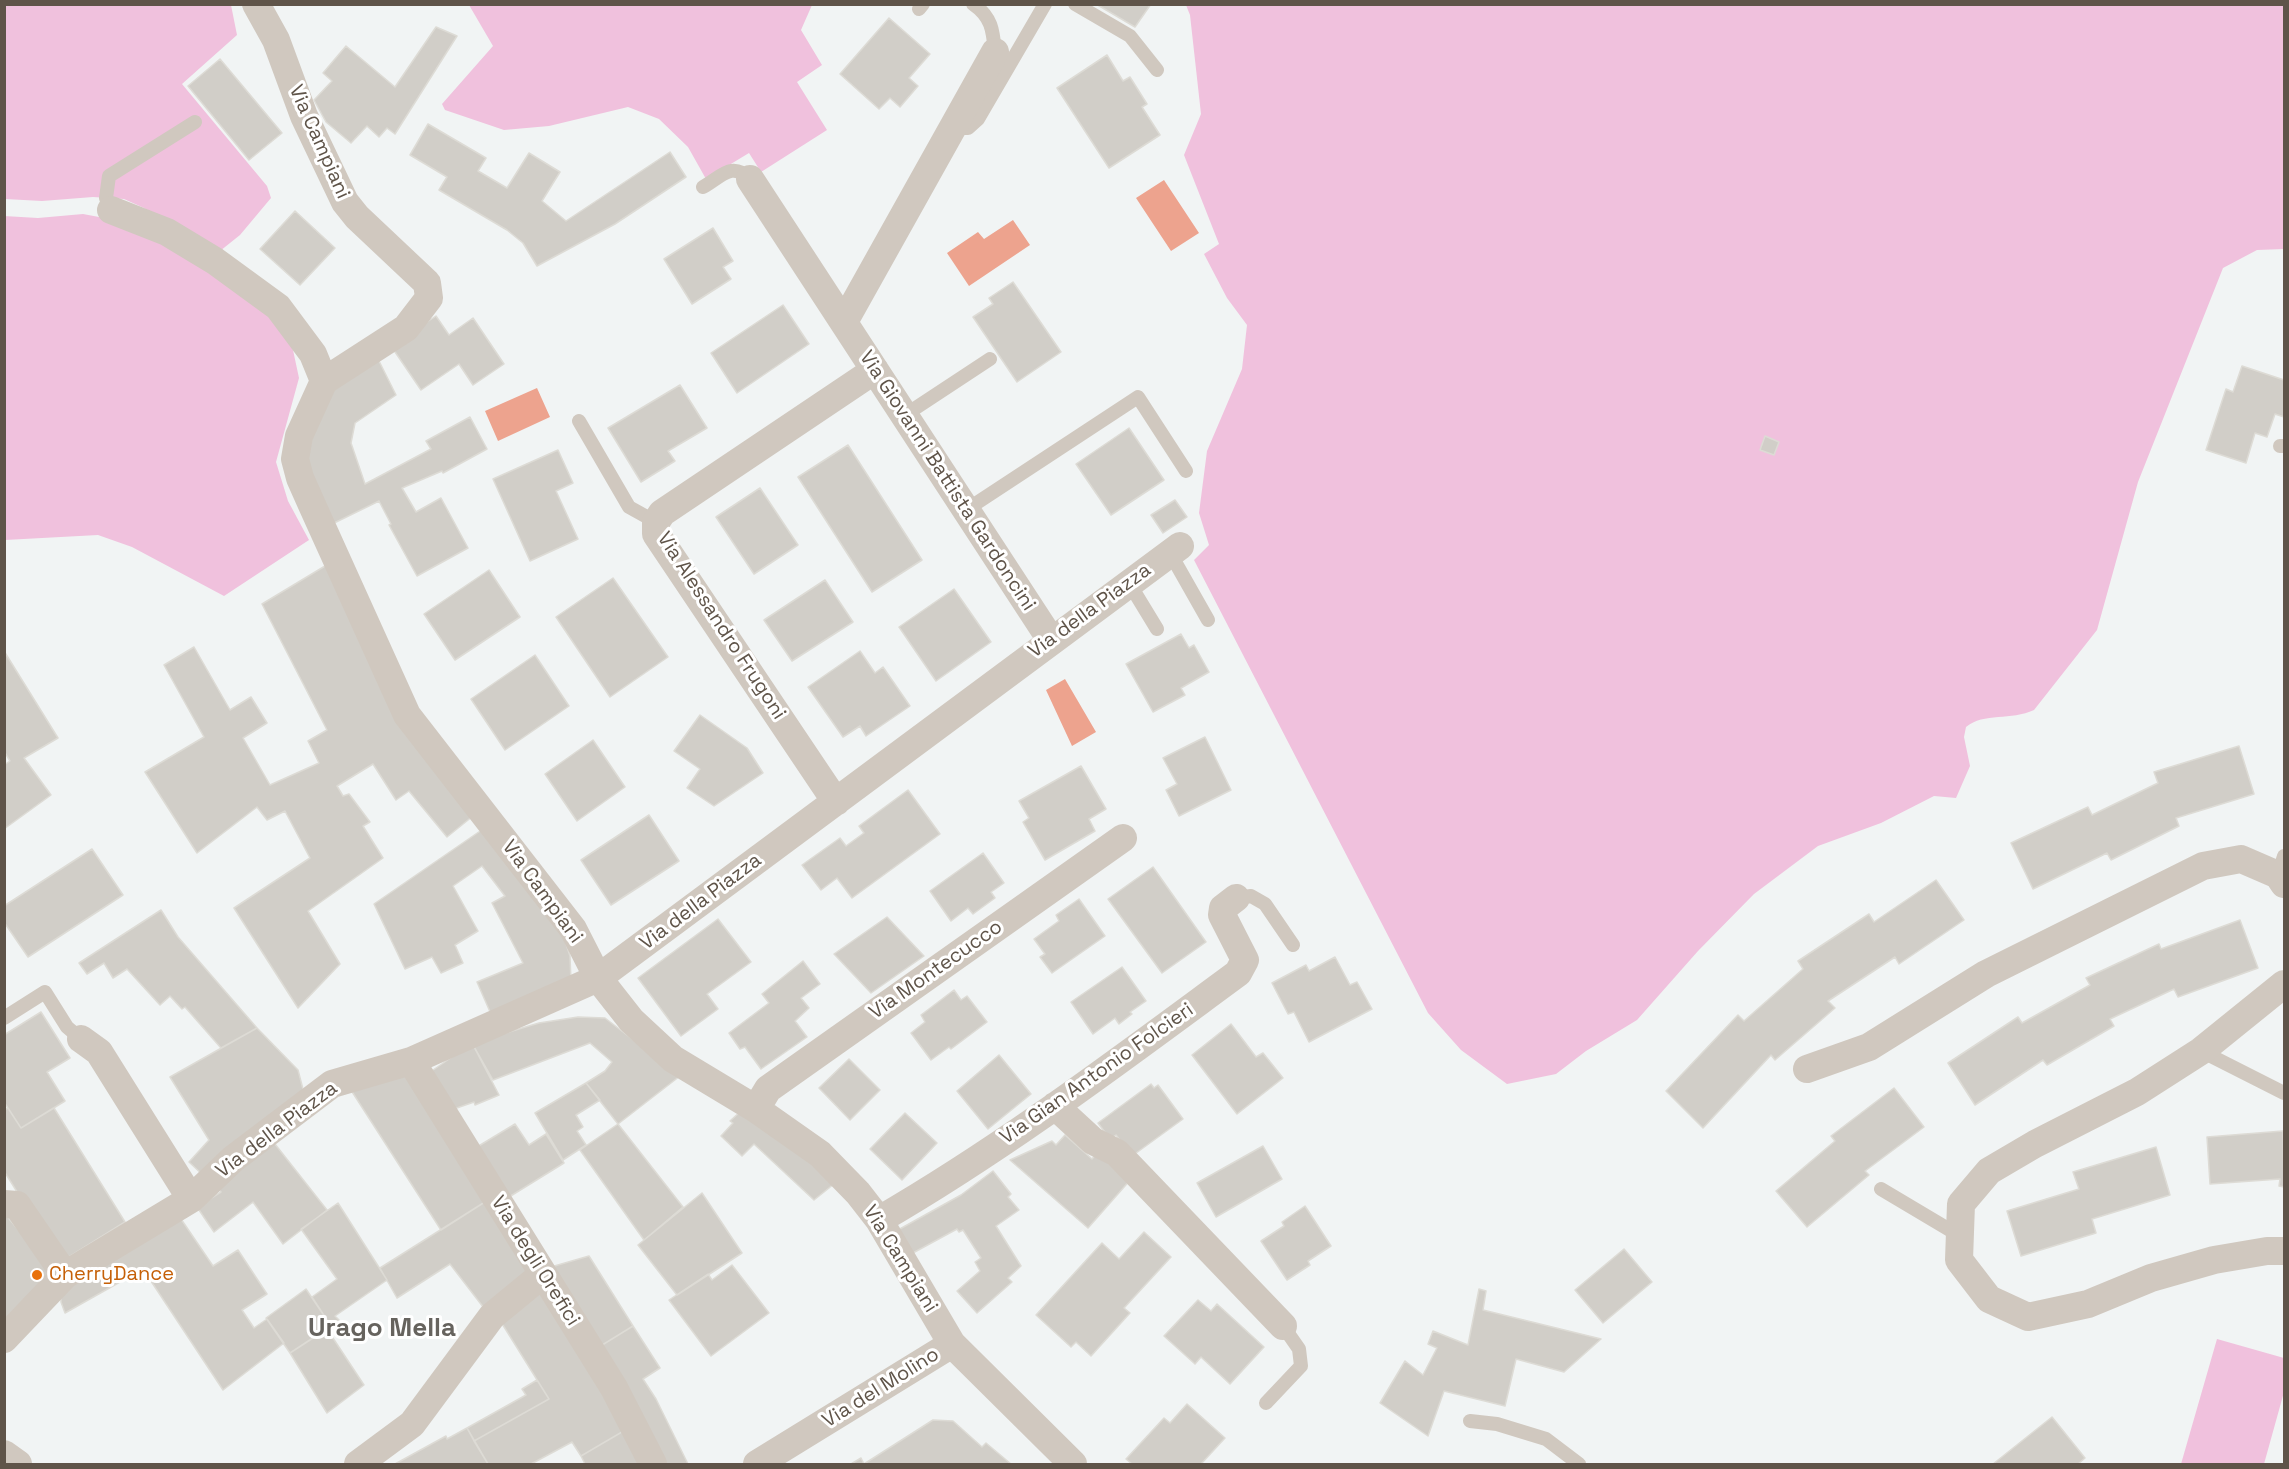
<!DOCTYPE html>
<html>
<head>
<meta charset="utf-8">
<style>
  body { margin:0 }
  #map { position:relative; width:2289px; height:1469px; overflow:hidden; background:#f1f4f4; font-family:"Space Grotesk",sans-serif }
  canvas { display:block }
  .frame { position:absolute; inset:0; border:6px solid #5f5449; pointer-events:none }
</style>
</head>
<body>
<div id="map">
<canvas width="2289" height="1469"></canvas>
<div class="frame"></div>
</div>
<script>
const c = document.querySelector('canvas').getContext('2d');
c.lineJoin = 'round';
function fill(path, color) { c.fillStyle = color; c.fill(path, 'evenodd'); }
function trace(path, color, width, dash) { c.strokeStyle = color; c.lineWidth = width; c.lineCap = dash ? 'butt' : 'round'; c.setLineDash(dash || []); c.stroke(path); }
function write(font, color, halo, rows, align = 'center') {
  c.font = font + ' "Space Grotesk",sans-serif'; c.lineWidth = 6; c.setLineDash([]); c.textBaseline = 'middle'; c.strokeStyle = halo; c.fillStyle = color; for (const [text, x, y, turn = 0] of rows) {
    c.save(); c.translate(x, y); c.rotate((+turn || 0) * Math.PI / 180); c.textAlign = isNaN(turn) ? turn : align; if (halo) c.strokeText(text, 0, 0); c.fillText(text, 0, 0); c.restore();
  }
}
const green = new Path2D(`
  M 5,5 L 231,5 L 237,35 L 182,84 L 267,186 L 271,198 L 240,235 L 220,251 L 144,208 L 124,199 L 93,197 L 42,201 L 5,199 Z
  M 469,5 L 812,5 L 801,30 L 822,65 L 797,82 L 827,130 L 761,172 L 749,153 L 706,179 L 688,147 L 659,119 L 628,107 L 549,126 L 504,130 L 445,110 L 442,104 L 493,46 Z
  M 1186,5 L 2284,5 L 2284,249 L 2257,250 L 2223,268 L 2138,482 L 2097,630 L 2034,710 C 2011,721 1984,712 1966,727 L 1964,737 L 1970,766 L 1956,798 L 1934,796 L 1881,823 L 1818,846 L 1754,894 L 1698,951 L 1637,1020 L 1586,1051 L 1556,1074 L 1507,1084 L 1461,1050 L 1428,1013 L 1194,560 L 1209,545 L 1199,513 L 1207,451 L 1242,369 L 1247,325 L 1227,298 L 1204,254 L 1219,244 L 1184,155 L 1201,114 L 1190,15 Z
  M 83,214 L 115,220 L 184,253 L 269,312 L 293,350 L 299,378 L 276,462 L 288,501 L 309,540 L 224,596 L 132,547 L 98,535 L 5,540 L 4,216 L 38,218 Z
  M 2217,1339 L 2284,1358 L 2284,1392 L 2264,1464 L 2181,1464 Z`);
const water = new Path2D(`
  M 1164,180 L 1199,233 L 1171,251 L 1136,198 Z
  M 1013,220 L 1030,245 L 969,286 L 947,253 L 978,232 L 984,239 Z
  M 537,388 L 550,417 L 498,441 L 485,411 Z
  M 1065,679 L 1096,732 L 1072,746 L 1046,690 Z`);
const building = new Path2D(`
  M 1096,4 L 1151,4 L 1135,27 Z
  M 889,18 L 930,54 L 909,78 L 918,86 L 900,107 L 890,98 L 879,109 L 840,74 Z
  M 436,27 L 457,36 L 395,134 L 387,128 L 379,137 L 367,126 L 351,143 L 326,122 L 314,100 L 332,81 L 323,73 L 346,46 L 395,87 Z
  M 1107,55 L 1123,81 L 1130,77 L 1147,104 L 1142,107 L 1160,135 L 1109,168 L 1057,88 Z
  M 220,59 L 282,133 L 249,160 L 188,86 Z
  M 428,124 L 486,158 L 478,171 L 507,188 L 529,153 L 560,172 L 542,201 L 566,221 L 670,152 L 686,177 L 615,224 L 537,266 L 523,243 L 507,230 L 439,190 L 447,177 L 410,155 Z
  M 295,211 L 335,248 L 300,285 L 260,249 Z
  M 713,228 L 733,261 L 723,267 L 731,279 L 692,304 L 664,259 Z
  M 1013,282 L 1061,352 L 1017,382 L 973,317 L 993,304 L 989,298 Z
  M 783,305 L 809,344 L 737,393 L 711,353 Z
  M 436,316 L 449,335 L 473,318 L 504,364 L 473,385 L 459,364 L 421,390 L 391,346 Z
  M 378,359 L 396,395 L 355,423 L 351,443 L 365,484 L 431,449 L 426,441 L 470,417 L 487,449 L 443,473 L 442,471 L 402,488 L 416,512 L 441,498 L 468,548 L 417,576 L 389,525 L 391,524 L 379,501 L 328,526 L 304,449 L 331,389 Z
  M 2242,366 L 2284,380 L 2284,417 L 2275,414 L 2267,437 L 2255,433 L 2246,463 L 2206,450 L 2226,389 L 2233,392 Z
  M 680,385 L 707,428 L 668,451 L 675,461 L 641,482 L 608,428 Z
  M 1129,428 L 1164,480 L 1111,515 L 1076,464 Z
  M 1765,436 L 1779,442 L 1774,455 L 1760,450 Z
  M 848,445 L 922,560 L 872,592 L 798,477 Z
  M 558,450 L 573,483 L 556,491 L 578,539 L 530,561 L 493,479 Z
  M 760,488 L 798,545 L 754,574 L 716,517 Z
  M 1175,500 L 1187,517 L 1163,533 L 1151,515 Z
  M 330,563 L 473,816 L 447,837 L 409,791 L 396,800 L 373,764 L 337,786 L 343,796 L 349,794 L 370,822 L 363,826 L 383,858 L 308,911 L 340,964 L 298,1008 L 234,908 L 310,858 L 285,811 L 267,820 L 257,807 L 197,853 L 145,772 L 204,737 L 164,665 L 194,647 L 230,710 L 251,697 L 267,723 L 243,738 L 270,785 L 319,763 L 308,741 L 327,730 L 262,604 Z
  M 489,570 L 520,617 L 455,660 L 424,614 Z
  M 613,578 L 668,657 L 610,697 L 556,617 Z
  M 825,580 L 853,622 L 792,661 L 764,620 Z
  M 954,589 L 991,642 L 936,681 L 899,627 Z
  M 1181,634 L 1189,648 L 1194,645 L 1209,672 L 1181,688 L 1185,695 L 1153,712 L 1126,664 Z
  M 4,651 L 58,738 L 24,758 L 51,795 L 4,829 L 4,765 L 10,761 L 4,751 Z
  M 860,651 L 875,673 L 883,667 L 910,706 L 866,736 L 860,726 L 843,737 L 808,687 Z
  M 535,655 L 569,706 L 505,750 L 471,699 Z
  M 700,715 L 747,748 L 763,773 L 714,806 L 687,788 L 700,769 L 674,751 Z
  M 1205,737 L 1231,790 L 1179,816 L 1166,790 L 1177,784 L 1163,758 Z
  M 593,740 L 625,787 L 577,821 L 545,774 Z
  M 2239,746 L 2254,794 L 2176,818 L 2179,826 L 2111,860 L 2107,853 L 2033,889 L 2011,843 L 2088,807 L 2092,815 L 2158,783 L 2154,772 Z
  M 1081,766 L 1106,809 L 1089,819 L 1095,831 L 1045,860 L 1023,822 L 1029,818 L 1019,801 Z
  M 908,790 L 940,834 L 852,898 L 837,878 L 821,890 L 802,865 L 840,838 L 846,846 L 864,833 L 859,826 Z
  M 649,815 L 679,861 L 611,905 L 581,860 Z
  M 486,827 L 563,935 L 570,956 L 571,982 L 491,1014 L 477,982 L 523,963 L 492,903 L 505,896 L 482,866 L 453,886 L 478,931 L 455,945 L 463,963 L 441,973 L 432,957 L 405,969 L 374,904 Z
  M 92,849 L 123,895 L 28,957 L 4,922 L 4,906 Z
  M 983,853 L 1004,883 L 991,892 L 995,898 L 973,914 L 968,908 L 951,921 L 930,891 Z
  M 1153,867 L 1206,942 L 1162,973 L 1108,899 Z
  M 1936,880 L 1964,920 L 1899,964 L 1895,957 L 1828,1001 L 1835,1008 L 1775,1060 L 1771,1055 L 1703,1128 L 1666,1091 L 1738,1015 L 1744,1021 L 1803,969 L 1798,961 L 1869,914 L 1874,922 Z
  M 1079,899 L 1105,936 L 1052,973 L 1040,957 L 1045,954 L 1034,939 L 1059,921 L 1056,915 Z
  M 161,910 L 178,937 L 257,1028 L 221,1048 L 185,1007 L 182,1009 L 170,996 L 160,1005 L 127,969 L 113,978 L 104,963 L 87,974 L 79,963 Z
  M 887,917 L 924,956 L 871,993 L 834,954 Z
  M 718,919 L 751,962 L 707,994 L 718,1009 L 681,1036 L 638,978 Z
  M 2240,920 L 2258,968 L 2178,997 L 2174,989 L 2110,1019 L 2114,1026 L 2047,1065 L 2043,1060 L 1975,1105 L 1948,1063 L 2018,1017 L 2022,1023 L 2090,985 L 2086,978 L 2159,944 L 2161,949 Z
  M 1335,957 L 1350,985 L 1357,982 L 1372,1009 L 1309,1042 L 1294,1012 L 1288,1014 L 1272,983 L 1306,965 L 1309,971 Z
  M 803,961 L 820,984 L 801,998 L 809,1008 L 795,1021 L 807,1037 L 761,1069 L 745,1047 L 740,1049 L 729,1033 L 769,1003 L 762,994 Z
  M 1122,967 L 1146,1001 L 1130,1012 L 1132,1014 L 1119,1024 L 1115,1018 L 1093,1034 L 1071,1002 Z
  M 954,990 L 961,1000 L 967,996 L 987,1022 L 951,1049 L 949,1047 L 931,1060 L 911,1033 L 925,1022 L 921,1015 Z
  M 41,1012 L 70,1058 L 47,1072 L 65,1101 L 21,1128 L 4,1102 L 4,1035 Z
  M 578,1017 L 605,1018 L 680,1076 L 618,1124 L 586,1083 L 605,1071 L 612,1062 L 590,1043 L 493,1080 L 472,1043 L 539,1023 Z
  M 1231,1024 L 1256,1057 L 1263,1053 L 1283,1078 L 1237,1114 L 1192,1055 Z
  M 257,1028 L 298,1070 L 304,1093 L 204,1176 L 189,1162 L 209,1140 L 170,1077 Z
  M 472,1043 L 499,1095 L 475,1105 L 474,1102 L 451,1110 L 426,1075 Z
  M 999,1055 L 1031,1094 L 988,1129 L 957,1091 Z
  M 849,1059 L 880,1090 L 850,1120 L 819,1088 Z
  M 405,1072 L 488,1200 L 441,1230 L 349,1087 Z
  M 586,1083 L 600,1100 L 576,1115 L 583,1127 L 577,1131 L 586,1145 L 563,1160 L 535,1113 Z
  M 1151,1084 L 1154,1088 L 1158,1085 L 1183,1119 L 1132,1156 L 1116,1135 L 1110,1139 L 1098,1123 Z
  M 1894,1088 L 1924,1127 L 1865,1171 L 1869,1175 L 1807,1227 L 1776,1191 L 1835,1141 L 1831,1136 Z
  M 8,1108 L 21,1128 L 54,1108 L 125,1222 L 61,1262 L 4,1171 L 4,1110 Z
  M 741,1111 L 839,1180 L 814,1200 L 754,1144 L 742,1156 L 721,1136 L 733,1123 L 730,1121 Z
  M 905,1113 L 937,1143 L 902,1180 L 870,1149 Z
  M 515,1124 L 529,1145 L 546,1134 L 564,1163 L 509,1197 L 477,1147 Z
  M 618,1124 L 683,1207 L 644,1240 L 580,1150 Z
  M 2283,1131 L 2284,1187 L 2279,1186 L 2280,1179 L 2210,1184 L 2207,1137 Z
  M 1065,1135 L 1092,1159 L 1097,1153 L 1132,1178 L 1088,1228 L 1010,1160 L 1052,1141 L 1056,1145 Z
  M 271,1139 L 327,1210 L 283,1244 L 253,1202 L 214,1232 L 197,1207 L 221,1192 L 217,1186 Z
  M 1263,1146 L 1282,1179 L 1216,1217 L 1197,1183 Z
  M 2156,1147 L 2170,1195 L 2092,1219 L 2096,1233 L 2021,1256 L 2007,1211 L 2079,1189 L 2073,1172 Z
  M 993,1171 L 1011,1194 L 1008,1197 L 1019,1210 L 996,1226 L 1021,1266 L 1008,1278 L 1012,1282 L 977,1313 L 957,1291 L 980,1271 L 975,1262 L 981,1258 L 963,1230 L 959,1232 L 957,1229 L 911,1254 L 898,1230 L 961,1195 Z
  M 702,1193 L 742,1253 L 677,1295 L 638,1245 Z
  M 488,1200 L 529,1273 L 487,1312 L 450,1264 L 397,1298 L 380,1268 Z
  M 338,1203 L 387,1280 L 335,1316 L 339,1320 L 331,1326 L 312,1297 L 337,1279 L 301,1229 Z
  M 1305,1206 L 1331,1246 L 1308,1261 L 1310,1265 L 1287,1280 L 1261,1241 L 1284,1226 L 1282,1222 Z
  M 4,1213 L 55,1273 L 4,1323 Z
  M 181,1219 L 213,1266 L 238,1250 L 267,1294 L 242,1310 L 254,1328 L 267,1319 L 284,1343 L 223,1390 L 143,1269 L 65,1313 L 61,1302 L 61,1292 Z
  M 1144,1232 L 1171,1257 L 1124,1308 L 1130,1313 L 1091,1356 L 1076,1342 L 1071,1347 L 1036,1315 L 1102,1243 L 1119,1259 Z
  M 1624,1249 L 1652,1282 L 1603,1323 L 1575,1290 Z
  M 589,1256 L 633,1326 L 599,1347 L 551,1267 Z
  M 732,1265 L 769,1313 L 711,1356 L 669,1300 L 708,1274 L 712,1280 Z
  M 306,1289 L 331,1326 L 290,1353 L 266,1318 Z
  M 1479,1289 L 1486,1291 L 1483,1310 L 1601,1339 L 1564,1372 L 1516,1359 L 1505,1406 L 1444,1391 L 1428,1436 L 1380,1403 L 1405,1361 L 1423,1375 L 1437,1348 L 1428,1344 L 1433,1331 L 1468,1345 Z
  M 542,1291 L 627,1429 L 581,1456 L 572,1442 L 531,1464 L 488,1464 L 474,1441 L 549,1399 L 501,1322 Z
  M 1198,1300 L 1211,1311 L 1217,1304 L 1264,1347 L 1230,1384 L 1201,1357 L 1195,1364 L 1164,1336 Z
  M 633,1326 L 660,1368 L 643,1379 L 656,1399 L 688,1464 L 664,1464 L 599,1347 Z
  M 327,1329 L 364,1385 L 327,1413 L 290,1353 Z
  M 537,1380 L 549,1399 L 474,1441 L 467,1428 L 526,1395 L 522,1389 Z
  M 1187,1404 L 1225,1438 L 1201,1464 L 1132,1464 L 1126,1459 L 1164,1418 L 1170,1423 Z
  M 2052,1417 L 2085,1458 L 2078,1464 L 1993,1464 Z
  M 933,1420 L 953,1421 L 982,1447 L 986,1443 L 1011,1464 L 851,1464 L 861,1458 L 864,1464 Z
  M 467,1428 L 488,1464 L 395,1464 L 446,1436 L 447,1439 Z
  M 627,1429 L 644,1464 L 585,1464 L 581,1456 Z`);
const service = new Path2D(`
  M 973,4 C 992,17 993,31 995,52
  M 1075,4 L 1130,36 L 1157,70
  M 919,9 L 923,4
  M 954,128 L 968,128 L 978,119 L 1045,4
  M 703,187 C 722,176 732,161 750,179
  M 111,210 L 106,198 L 109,176 L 195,122
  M 905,415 L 990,359
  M 579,421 L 629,507 L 656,522
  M 2280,446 L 2284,446
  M 966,510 L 1138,397 L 1186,471
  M 1170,553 L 1208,620
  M 1129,583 L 1157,629
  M 2278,875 L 2284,856
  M 1236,898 L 1251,896 L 1265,904 L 1293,945
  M 4,1018 L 45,992 L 67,1027 L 81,1039
  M 2201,1051 L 2284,1093
  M 1881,1189 L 1960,1236
  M 1266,1403 L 1301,1366 L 1299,1349 L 1283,1326
  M 1470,1421 L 1497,1424 L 1546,1439 L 1579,1464`);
const minor = new Path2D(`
  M 256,4 L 276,40 L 304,116 L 345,202 L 357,217 L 427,283 L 429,298 L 406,328 L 324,381 L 299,436 L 295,459 L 300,478 L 312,505 L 407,715 L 573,929 L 598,978 L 631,1020 L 673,1059 L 756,1109 L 820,1154 L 858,1193 L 879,1220 L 952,1344
  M 750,179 L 1051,640
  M 111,210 L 167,232 L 215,261 L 278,307 L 313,354 L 324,381
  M 844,322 L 995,52
  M 836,802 L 656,534 L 656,522 L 662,513 L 875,370
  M 2284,984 L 2201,1051 L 2137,1092 L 2035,1144 L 1989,1171 L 1961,1204 L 1959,1260 L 1989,1299 L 2028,1317 L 2088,1304 L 2151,1278 L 2214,1260 L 2267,1251 L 2284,1251
  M 81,1039 L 99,1052 L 191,1199
  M 411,1061 L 614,1388 L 653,1464
  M 1807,1069 L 1869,1047 L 1986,974 L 2203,866 L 2241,859 L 2278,875 L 2284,884
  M 1055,1106 L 1093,1141 L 1117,1153 L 1283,1326
  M 756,1109 L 768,1089 L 1123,838
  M 4,1204 L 17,1205 L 65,1275
  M 879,1220 C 1005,1147 1121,1059 1238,973 L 1245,960 L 1222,915 L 1223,908 L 1236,898
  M 4,1339 L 65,1275 L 191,1199 L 233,1159 L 332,1084 L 411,1061 L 598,978 L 1180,546
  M 4,1454 L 18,1464
  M 358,1464 L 412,1424 L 492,1316 L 543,1274
  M 757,1464 L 952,1344 L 1073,1464`);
const markers = [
  [37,1275,6,"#e8710a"]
];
const streetNames = [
  ["Via Campiani",319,142,66],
  ["Via Giovanni Battista Gardoncini",947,481,57],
  ["Via della Piazza",1090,611,-36],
  ["Via Alessandro Frugoni",721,626,57],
  ["Via Campiani",542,892,54],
  ["Via della Piazza",701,902,-37],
  ["Via Montecucco",936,970,-35],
  ["Via Gian Antonio Folcieri",1097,1074,-35],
  ["Via della Piazza",277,1130,-37],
  ["Via Campiani",900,1259,58],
  ["Via degli Orefici",535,1261,58],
  ["Via del Molino",881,1388,-32]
];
const foodNames = [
  ["CherryDance",49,1275]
];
const districtNames = [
  ["Urago Mella",382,1329]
];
fill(green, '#f0c1dd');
fill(water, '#eda38e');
fill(building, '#d1cec8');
trace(building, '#dddbd5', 1.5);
trace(service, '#d0c8bf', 14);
trace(minor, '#d0c8bf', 28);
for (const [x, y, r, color] of markers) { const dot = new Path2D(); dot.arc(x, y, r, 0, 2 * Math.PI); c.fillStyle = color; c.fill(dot); trace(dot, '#fff', 2); }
write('20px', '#5f5449', '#fff', streetNames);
write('20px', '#c56008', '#fff', foodNames, 'left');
write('bold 26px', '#66635e', '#fff', districtNames);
</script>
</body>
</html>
